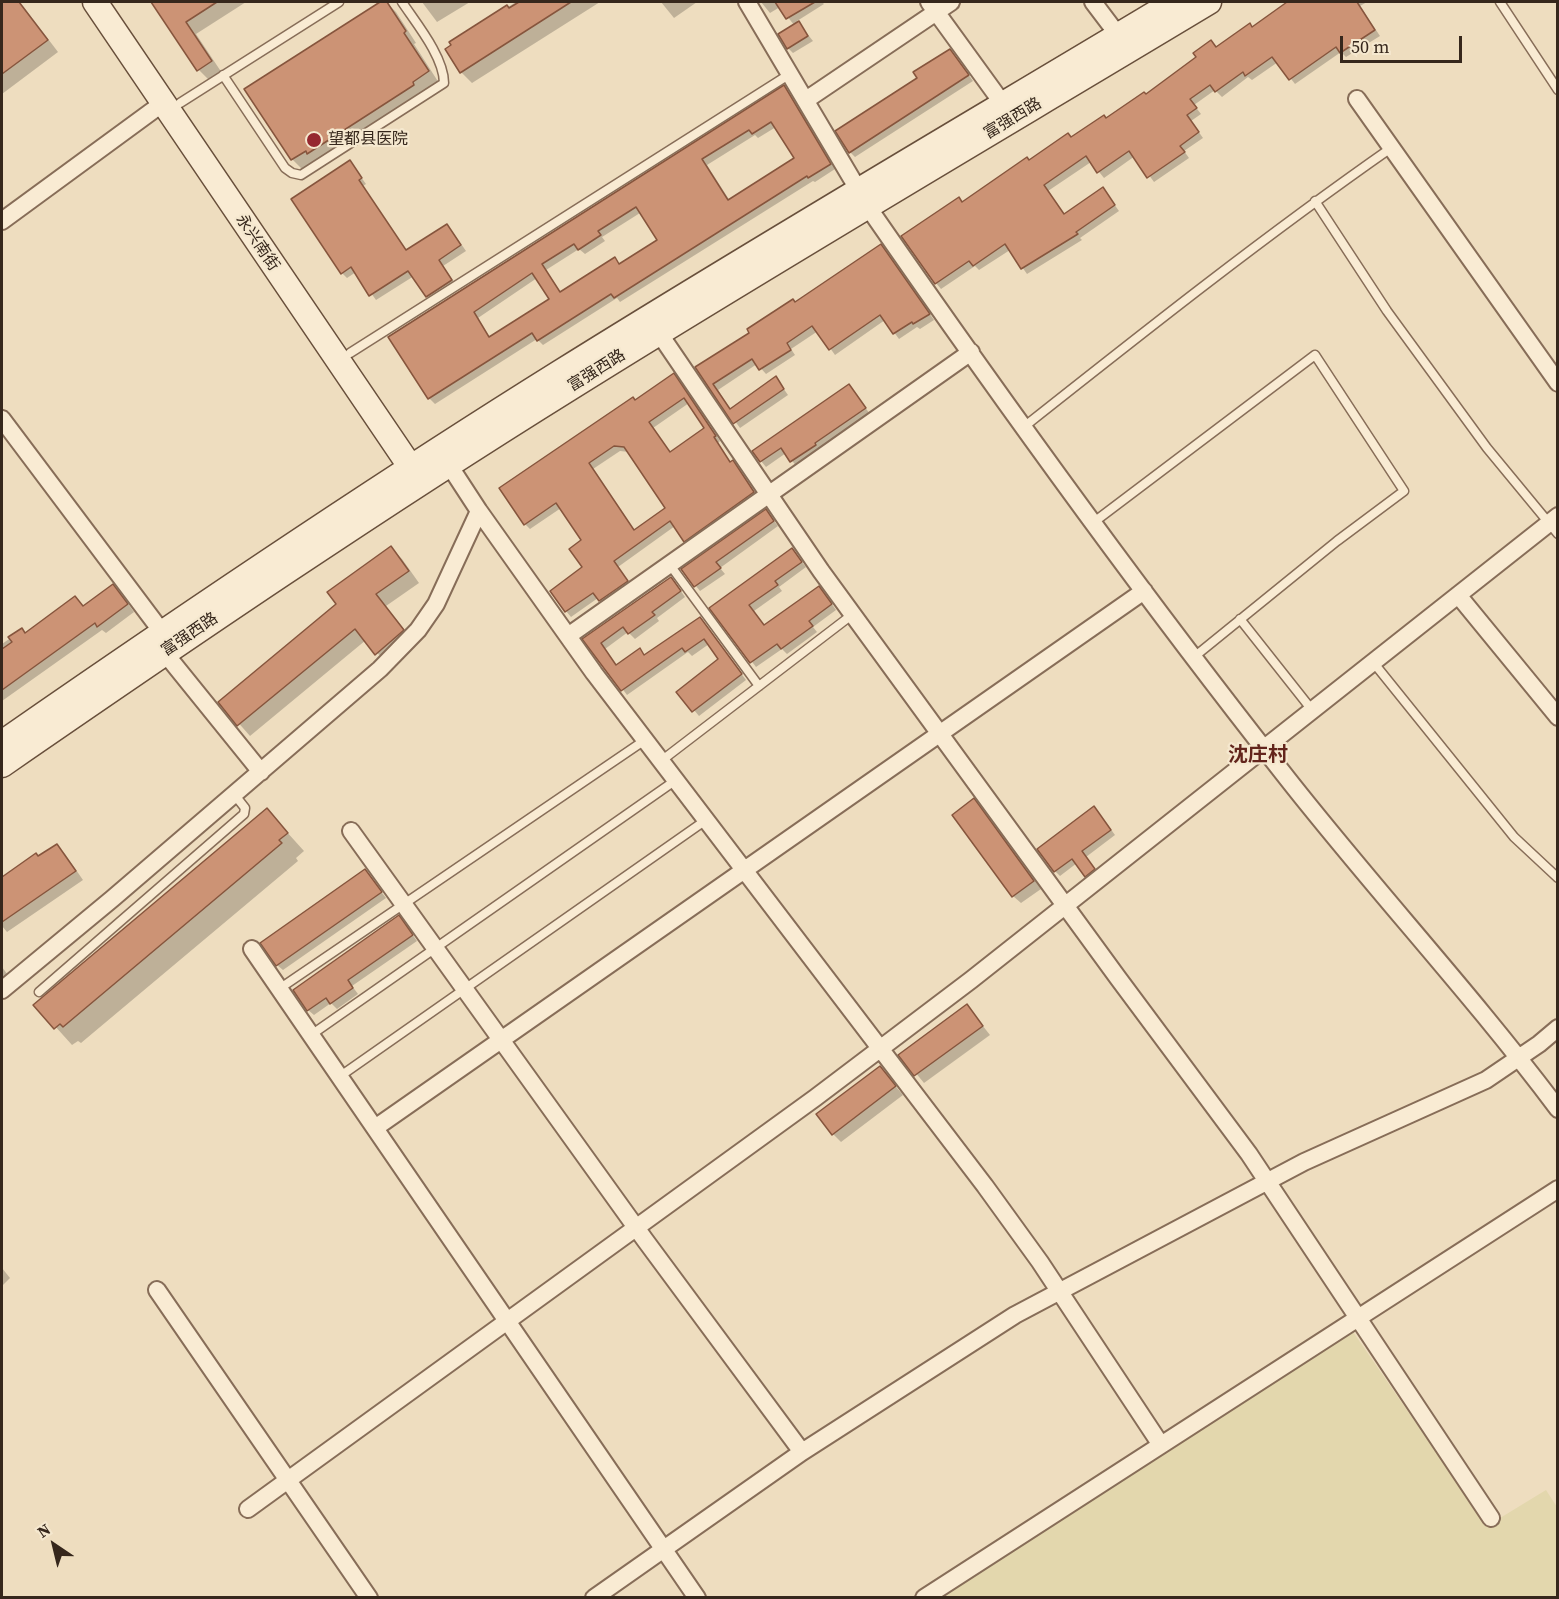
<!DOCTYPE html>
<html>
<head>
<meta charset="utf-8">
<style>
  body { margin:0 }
  #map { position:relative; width:1559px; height:1599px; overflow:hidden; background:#eeddbf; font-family:"Source Serif 4",serif }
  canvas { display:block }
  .frame { position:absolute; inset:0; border:3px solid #36271c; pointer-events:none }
  .north { position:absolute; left:24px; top:1515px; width:60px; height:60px; -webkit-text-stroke:4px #f5e8cf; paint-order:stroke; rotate:325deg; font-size:16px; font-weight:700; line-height:24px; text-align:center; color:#36271c }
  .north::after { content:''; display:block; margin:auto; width:21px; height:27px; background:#36271c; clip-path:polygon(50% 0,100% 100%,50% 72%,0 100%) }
  .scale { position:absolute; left:1340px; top:36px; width:122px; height:27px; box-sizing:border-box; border:3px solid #36271c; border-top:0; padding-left:8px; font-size:18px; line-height:21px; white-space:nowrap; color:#36271c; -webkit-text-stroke:4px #f5e8cf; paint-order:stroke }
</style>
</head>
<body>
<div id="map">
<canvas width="1559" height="1599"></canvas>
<div class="frame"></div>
<div class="north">N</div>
<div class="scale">50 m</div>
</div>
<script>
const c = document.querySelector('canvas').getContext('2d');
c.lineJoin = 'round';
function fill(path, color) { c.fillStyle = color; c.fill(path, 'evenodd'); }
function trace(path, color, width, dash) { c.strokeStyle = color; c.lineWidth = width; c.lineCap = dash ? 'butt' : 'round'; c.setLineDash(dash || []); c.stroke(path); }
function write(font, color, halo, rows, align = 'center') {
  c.font = font + ' "Source Serif 4","Noto Sans SC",serif'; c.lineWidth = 4.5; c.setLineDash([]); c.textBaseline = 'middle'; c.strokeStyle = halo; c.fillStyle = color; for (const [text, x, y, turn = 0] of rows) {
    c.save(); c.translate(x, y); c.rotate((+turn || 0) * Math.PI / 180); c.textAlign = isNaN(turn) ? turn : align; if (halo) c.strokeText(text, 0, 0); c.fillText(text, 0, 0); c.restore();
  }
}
const farmland = new Path2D(`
  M 1351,1329 L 1487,1526 L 1546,1490 L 1557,1507 L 1557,1597 L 939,1598 Z`);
const shadow = new Path2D(`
  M 2,2 L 20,2 L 58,52 L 2,94 Z
  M 153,2 L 174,2 L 187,20 L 191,2 L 246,2 L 196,34 L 222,73 L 210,81 L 199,70 Z
  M 383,2 L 386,2 L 396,12 L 416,43 L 414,44 L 439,83 L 303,170 L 292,159 L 246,90 Z
  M 422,2 L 470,2 L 437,22 Z
  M 516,2 L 600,2 L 472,83 L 461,72 L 451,43 Z
  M 661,2 L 697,2 L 674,18 Z
  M 761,2 L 822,2 L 824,4 L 797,21 L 813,41 L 793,53 L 788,48 L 794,25 L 780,7 L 770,13 Z
  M 1290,2 L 1367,2 L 1360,6 L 1380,36 L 1346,57 L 1341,52 L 1295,84 L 1278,62 L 1252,80 L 1248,77 L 1222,97 L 1215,90 L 1194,105 L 1201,114 L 1191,121 L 1203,138 L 1184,151 L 1189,158 L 1154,182 L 1135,156 L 1104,178 L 1091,162 L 1048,191 L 1065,216 L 1103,189 L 1119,211 L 1080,238 L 1082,240 L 1027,274 L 1010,250 L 979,270 L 975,266 L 941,289 L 936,283 L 962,203 L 1029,162 L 1146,96 L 1217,48 L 1252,28 Z
  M 955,56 L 973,81 L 855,157 L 850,152 Z
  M 784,87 L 789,92 L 835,169 L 815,182 L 813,181 L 620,302 L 617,298 L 543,345 L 537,339 L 435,404 L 429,398 L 390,337 ZM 776,127 L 796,159 L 730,201 L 707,165 L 755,135 L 758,138 ZM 640,213 L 659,240 L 620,265 L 615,259 L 561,293 L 546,270 L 579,249 L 585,254 L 605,241 L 602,237 ZM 537,278 L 551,300 L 490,338 L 478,318 Z
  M 350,162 L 366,184 L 363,186 L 407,252 L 447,226 L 452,231 L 466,251 L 443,266 L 457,286 L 432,302 L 414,276 L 376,300 L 356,272 L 347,278 L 342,273 Z
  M 886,252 L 934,320 L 920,329 L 917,327 L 899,339 L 885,320 L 835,355 L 818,331 L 791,349 L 795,355 L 766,374 L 757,364 L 718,390 L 731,410 L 776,378 L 788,395 L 740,428 L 697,368 L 795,304 Z
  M 679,380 L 720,441 L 718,443 L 731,463 L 738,467 L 759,498 L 690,546 L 675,526 L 618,567 L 632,587 L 605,606 L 598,598 L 571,617 L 566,611 L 584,567 L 583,541 L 561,508 L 530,529 L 525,524 L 636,401 ZM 689,403 L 706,428 L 671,453 L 653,428 ZM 620,451 L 629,452 L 668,508 L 635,531 L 593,469 Z
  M 849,386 L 870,414 L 819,448 L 820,451 L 797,467 L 786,453 L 766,467 L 761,461 L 754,451 Z
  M 766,511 L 778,526 L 720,568 L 725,574 L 700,591 L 683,570 Z
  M 391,548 L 402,559 L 419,583 L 386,606 L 414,642 L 388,665 L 366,640 L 250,736 L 220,702 L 338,604 Z
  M 792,550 L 806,567 L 779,587 L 782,591 L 754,611 L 765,627 L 824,593 L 836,610 L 813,627 L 817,632 L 787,654 L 782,649 L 756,667 L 711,608 Z
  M 676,584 L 685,597 L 657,618 L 659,621 L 635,639 L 628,632 L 605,649 L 617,666 L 645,656 L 700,619 L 746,680 L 699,716 L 679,692 L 720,660 L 709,644 L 692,656 L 688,652 L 627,695 L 585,639 Z
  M 120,593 L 134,612 L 106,633 L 102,630 L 2,701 L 2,644 L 22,630 L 26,634 L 84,607 Z
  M 974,800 L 1041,889 L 1021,903 L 1013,896 Z
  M 267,810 L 304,851 L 296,858 L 298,861 L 81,1043 L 78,1041 L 72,1045 L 36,1005 Z
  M 1099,813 L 1115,835 L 1086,857 L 1099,874 L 1091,880 L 1077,863 L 1060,876 L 1055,871 Z
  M 57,845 L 65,854 L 83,880 L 7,932 L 2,926 L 2,879 L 36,855 L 39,858 Z
  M 365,871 L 386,898 L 283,970 L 277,965 Z
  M 404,923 L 417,941 L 352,986 L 358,994 L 337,1009 L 331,1003 L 314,1015 L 308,1010 Z
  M 2,967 L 16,986 L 2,996 Z
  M 967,1006 L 990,1035 L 924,1083 L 901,1055 Z
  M 880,1068 L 903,1095 L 841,1142 L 833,1134 Z
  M 2,1268 L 10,1278 L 2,1286 Z`);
const building = new Path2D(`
  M 2,2 L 19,2 L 48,40 L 2,74 Z
  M 151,2 L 217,2 L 186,22 L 212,61 L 197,71 Z
  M 380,2 L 387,2 L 406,31 L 404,33 L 429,71 L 413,82 L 414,85 L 307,154 L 306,151 L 291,160 L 244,89 Z
  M 519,2 L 571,2 L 460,73 L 445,49 L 451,45 L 449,42 L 507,5 L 509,8 Z
  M 775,2 L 815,2 L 786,19 Z
  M 1287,2 L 1357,2 L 1375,30 L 1340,53 L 1336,47 L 1289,80 L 1272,57 L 1245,76 L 1243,72 L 1215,92 L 1210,85 L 1190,99 L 1197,108 L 1187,115 L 1199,132 L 1180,146 L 1185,152 L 1147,178 L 1129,151 L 1097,173 L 1086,156 L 1044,185 L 1064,214 L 1103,187 L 1115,205 L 1076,232 L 1078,234 L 1021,269 L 1005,244 L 973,266 L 969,261 L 935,284 L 901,236 L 959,197 L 962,202 L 1027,157 L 1029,160 L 1068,133 L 1071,137 L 1104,115 L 1106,118 L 1144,92 L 1146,94 L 1196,57 L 1193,53 L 1211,40 L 1216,47 L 1250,23 L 1252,27 Z
  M 799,21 L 808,36 L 787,49 L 778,34 Z
  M 950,49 L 969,75 L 849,153 L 835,131 L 917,78 L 913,72 Z
  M 784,85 L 831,164 L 808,178 L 807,176 L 614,298 L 611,294 L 537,341 L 532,333 L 428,399 L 388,337 ZM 771,122 L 794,158 L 728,200 L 702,159 L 749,130 L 752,134 ZM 636,207 L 657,240 L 619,264 L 615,257 L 560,292 L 542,264 L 574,244 L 578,250 L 601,235 L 598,231 ZM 532,273 L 549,299 L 489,337 L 474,312 Z
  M 350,160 L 362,178 L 359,180 L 406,250 L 447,224 L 461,245 L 439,260 L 452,280 L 426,297 L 408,271 L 369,296 L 351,267 L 341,274 L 291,199 Z
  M 881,244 L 930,314 L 913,324 L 912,322 L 893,334 L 880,315 L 829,350 L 812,326 L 787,343 L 791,350 L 759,370 L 752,359 L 713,384 L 730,409 L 776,376 L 784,389 L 733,424 L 695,367 L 749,333 L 747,329 L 793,299 L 795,302 Z
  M 674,373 L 716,436 L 714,437 L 730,462 L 733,460 L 754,492 L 684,542 L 670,521 L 614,561 L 628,581 L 599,601 L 593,593 L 565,612 L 550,591 L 582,567 L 569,549 L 581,540 L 556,503 L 524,525 L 499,488 L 633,397 L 635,400 ZM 684,398 L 704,428 L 670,452 L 649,422 ZM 614,446 L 624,447 L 665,508 L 634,530 L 589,463 Z
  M 849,384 L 866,408 L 815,443 L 816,445 L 790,462 L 781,448 L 760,462 L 752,451 Z
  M 766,509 L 774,521 L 716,562 L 721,568 L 694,587 L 681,569 Z
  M 391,546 L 409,571 L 376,594 L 404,630 L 375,655 L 355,629 L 237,726 L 218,702 L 336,604 L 327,592 Z
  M 792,548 L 802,562 L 775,581 L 778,585 L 749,605 L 764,625 L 819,586 L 832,604 L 809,621 L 813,626 L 781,649 L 777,644 L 750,663 L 709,608 Z
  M 671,577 L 681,591 L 652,612 L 655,615 L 628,634 L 623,627 L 601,643 L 616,665 L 640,648 L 644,655 L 700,617 L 742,674 L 692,712 L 676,692 L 718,659 L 704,639 L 685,652 L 682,648 L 621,691 L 582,639 Z
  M 113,584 L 128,604 L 97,627 L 95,623 L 2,690 L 2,649 L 12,642 L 8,637 L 22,628 L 25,633 L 75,596 L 83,606 Z
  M 974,798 L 1034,881 L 1012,897 L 952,815 Z
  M 1094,806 L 1111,830 L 1082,851 L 1095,869 L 1085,877 L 1072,859 L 1054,872 L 1037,849 Z
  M 267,808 L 288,833 L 279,840 L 282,843 L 63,1027 L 60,1024 L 54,1029 L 33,1005 Z
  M 57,844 L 76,871 L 2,922 L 2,877 L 36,853 L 38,856 Z
  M 365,869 L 382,892 L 276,966 L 260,943 Z
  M 399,915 L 413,935 L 348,980 L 353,988 L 330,1004 L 326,998 L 307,1011 L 293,990 Z
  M 967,1004 L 983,1026 L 914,1076 L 898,1055 Z
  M 880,1066 L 896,1086 L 832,1135 L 816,1114 Z`);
const service = new Path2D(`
  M 1500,2 L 1558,90
  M 223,75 L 285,168 L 292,173 L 301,175 L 444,83 C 444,57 416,23 402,2
  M 180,103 L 339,2
  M 1315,201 L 1387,311 L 1487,448 L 1558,534
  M 350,353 L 790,74
  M 1025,426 C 1145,331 1265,236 1391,148
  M 1094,522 L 1315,355 L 1404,491 L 1337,541 L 1194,657
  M 670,565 L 759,686
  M 1240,619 L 1312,710
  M 1373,662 L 1514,837 L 1558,878
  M 661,761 L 853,614
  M 279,989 L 645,740
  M 39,992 L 244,814 L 245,808 L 234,794
  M 311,1035 L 676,780
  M 339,1077 L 706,820`);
const minor = new Path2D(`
  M 747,2 L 859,191
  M 929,2 L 1003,104
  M 1093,2 L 1118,35
  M 1357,99 L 1558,383
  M 806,100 L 951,2
  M 868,207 C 1001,399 1138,589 1283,773 C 1372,887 1471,993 1558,1109
  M 2,221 L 163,103
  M 659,333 L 821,571 L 1118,978 L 1249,1154 L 1491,1518
  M 2,419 L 162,632
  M 449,465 L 479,511 L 594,673 L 985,1186 L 1040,1262 L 1161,1445
  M 1458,595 L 1558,717
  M 568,636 L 971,352
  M 164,652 L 261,772
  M 351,831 L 645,1240 L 802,1452
  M 252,949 L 697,1598
  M 2,990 L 112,899 L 380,669 L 418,630 L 436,604 L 479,511
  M 375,1128 L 1144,591
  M 157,1290 L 369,1598
  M 248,1509 L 815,1098 L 971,980 L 1558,516
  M 594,1598 L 802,1452 L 1015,1315 L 1304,1162 L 1486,1080 L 1539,1044 L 1558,1028
  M 924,1598 L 1558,1189`);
const secondary = new Path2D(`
  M 95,2 L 420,481
  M 2,743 C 185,616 370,491 559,373 C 762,246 969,125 1174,2
  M 2,765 C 189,636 377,508 570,388 C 781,256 996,130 1209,2`);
const markers = [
  [314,140,8,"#962830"]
];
const streetNames = [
  ["富强西路",1013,119,-31],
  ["永兴南街",257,243,56],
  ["富强西路",597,371,-32],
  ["富强西路",190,635,-34]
];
const poiNames = [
  ["望都县医院",328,140]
];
const quarterNames = [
  ["沈庄村",1258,756]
];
fill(farmland, '#e3d7ad');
fill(shadow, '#0003');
fill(building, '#cc9375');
trace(building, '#86553d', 1.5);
trace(service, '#876d58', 11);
trace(minor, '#876d58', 20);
trace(secondary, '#684f3b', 27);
trace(service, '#f9ebd3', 8);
trace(minor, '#f9ebd3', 16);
trace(secondary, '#f9ebd3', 24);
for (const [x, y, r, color] of markers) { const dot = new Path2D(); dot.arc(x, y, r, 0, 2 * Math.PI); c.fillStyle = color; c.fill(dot); trace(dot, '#f5e8cf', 2); }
write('16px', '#36271c', '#f5e8cf', streetNames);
write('16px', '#36271c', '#f5e8cf', poiNames, 'left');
write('bold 20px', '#63251c', '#f5e8cf', quarterNames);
</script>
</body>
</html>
